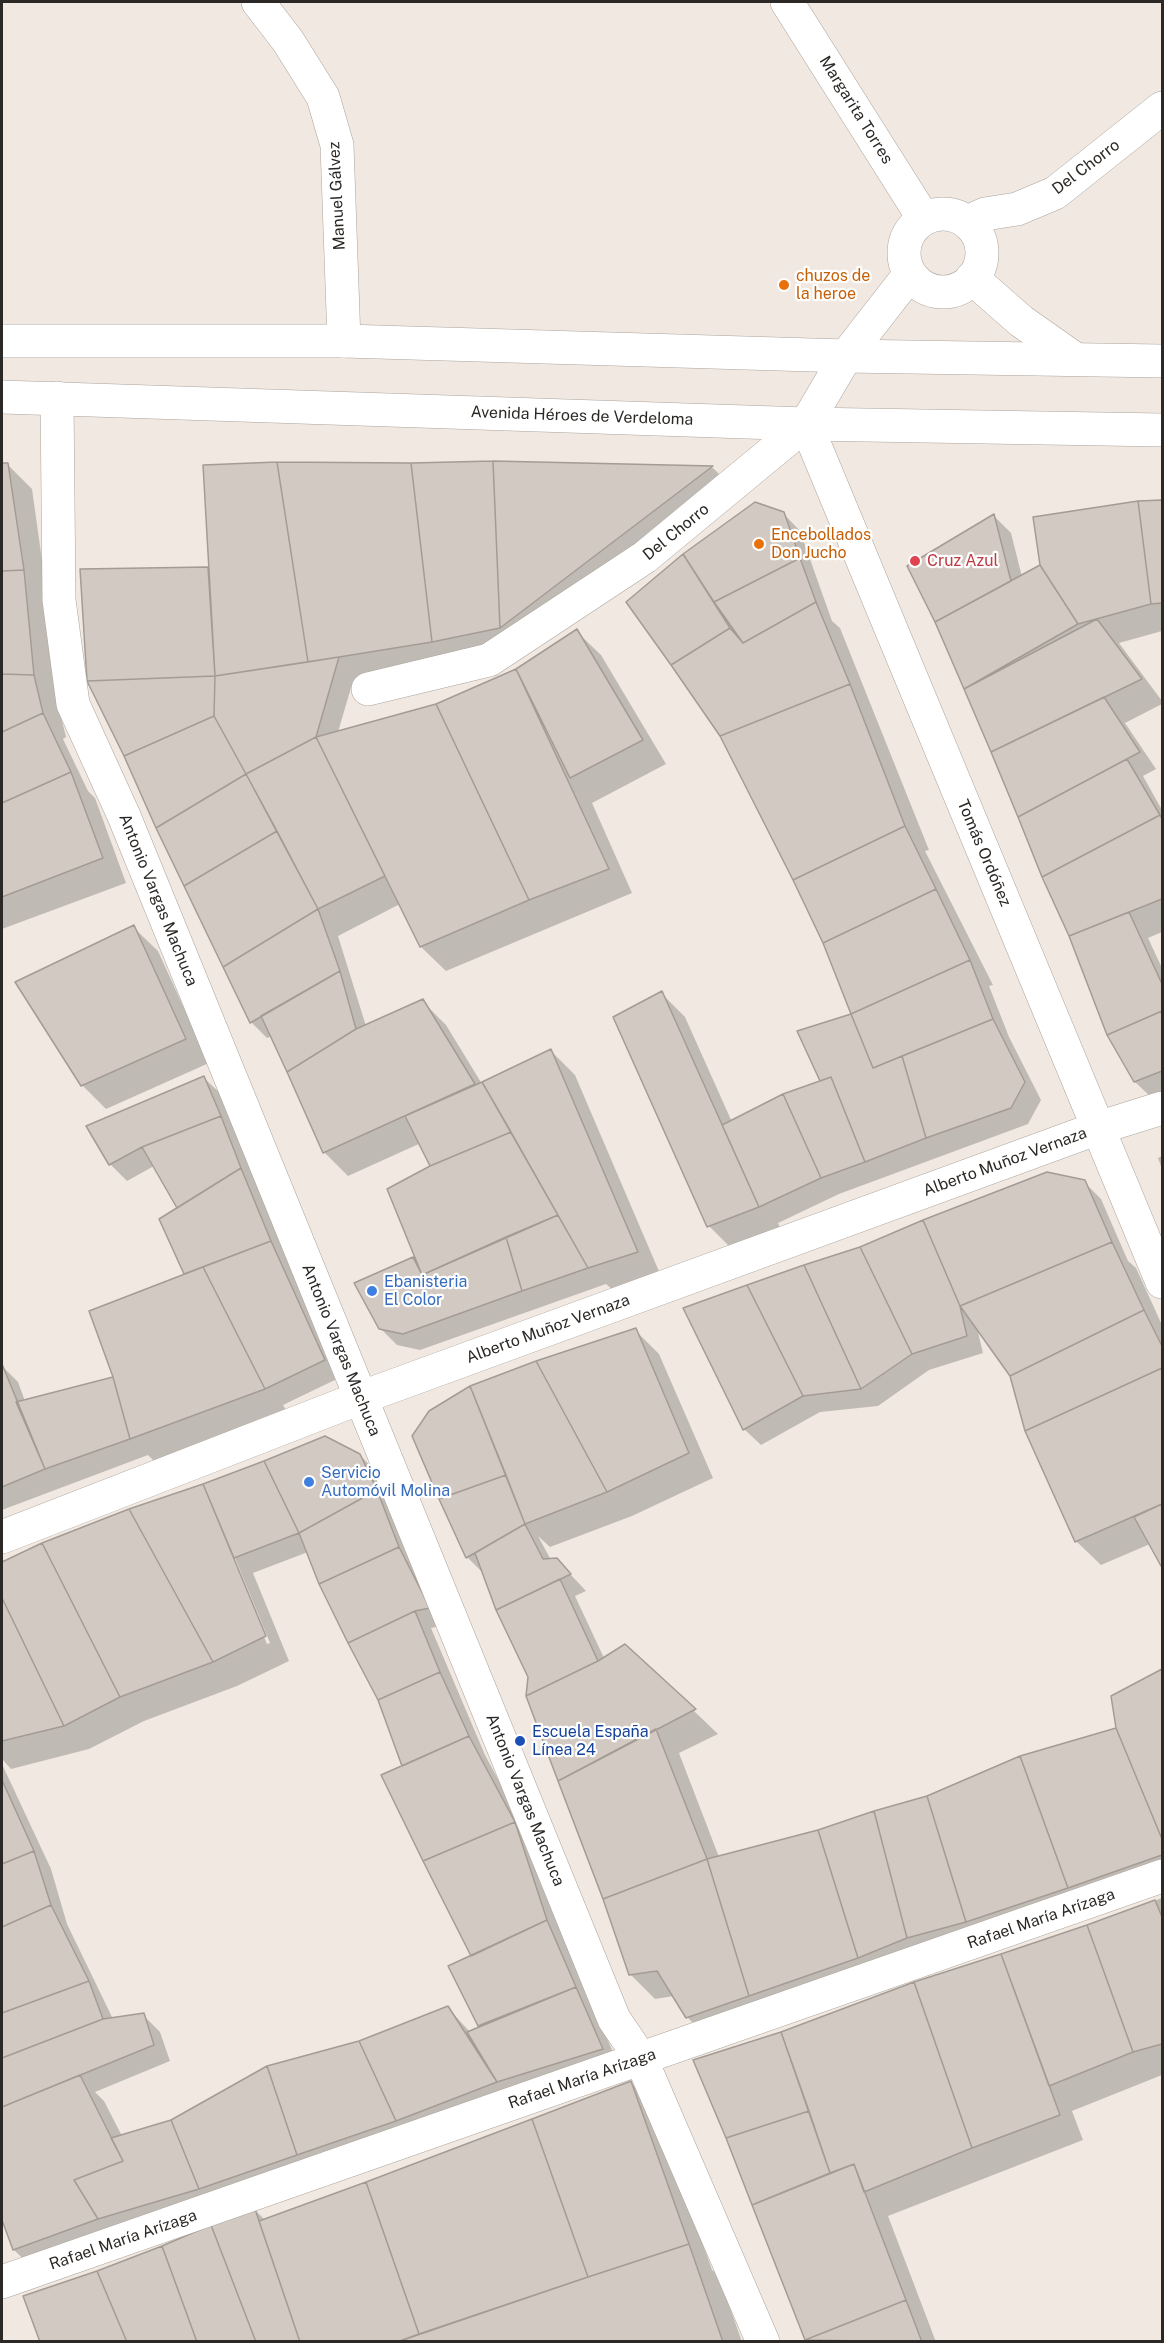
<!DOCTYPE html>
<html>
<head>
<meta charset="utf-8">
<style>
  body { margin:0 }
  #map { position:relative; width:1164px; height:2343px; overflow:hidden; background:#f1e9e1; font-family:"Public Sans",sans-serif }
  canvas { display:block }
  .frame { position:absolute; inset:0; border:3px solid #2b2825; pointer-events:none }
</style>
</head>
<body>
<div id="map">
<canvas width="1164" height="2343"></canvas>
<div class="frame"></div>
</div>
<script>
const c = document.querySelector('canvas').getContext('2d');
c.lineJoin = 'round';
function fill(path, color) { c.fillStyle = color; c.fill(path, 'evenodd'); }
function trace(path, color, width, dash) { c.strokeStyle = color; c.lineWidth = width; c.lineCap = dash ? 'butt' : 'round'; c.setLineDash(dash || []); c.stroke(path); }
function write(font, color, halo, rows, align = 'center') {
  c.font = font + ' "Public Sans",sans-serif'; c.lineWidth = 4.5; c.setLineDash([]); c.textBaseline = 'middle'; c.strokeStyle = halo; c.fillStyle = color; for (const [text, x, y, turn = 0] of rows) {
    c.save(); c.translate(x, y); c.rotate((+turn || 0) * Math.PI / 180); c.textAlign = isNaN(turn) ? turn : align; if (halo) c.strokeText(text, 0, 0); c.fillText(text, 0, 0); c.restore();
  }
}
const shadow = new Path2D(`
  M 493,463 L 713,468 L 736,491 L 524,652 L 353,681 L 338,732 L 436,706 L 517,671 L 576,631 L 601,655 L 666,764 L 592,803 L 632,893 L 446,971 L 421,947 L 400,904 L 338,936 L 366,1026 L 422,1001 L 446,1025 L 482,1084 L 551,1051 L 575,1075 L 661,1276 L 614,1291 L 606,1284 L 420,1350 L 397,1345 L 380,1328 L 412,1259 L 420,1267 L 432,1166 L 421,1143 L 348,1176 L 324,1152 L 272,1036 L 267,1038 L 251,1022 L 82,571 L 210,569 Z
  M 2,464 L 8,465 L 32,489 L 47,596 L 57,701 L 66,737 L 63,739 L 88,791 L 95,798 L 126,883 L 2,929 Z
  M 1138,502 L 1162,502 L 1162,631 L 1119,643 L 1162,701 L 1162,704 L 1125,723 L 1156,769 L 1143,776 L 1162,810 L 1162,932 L 1148,938 L 1162,968 L 1162,1094 L 1152,1098 L 1135,1082 L 1043,876 L 965,689 L 909,566 L 994,516 L 1011,533 L 1022,577 Z
  M 755,504 L 783,513 L 800,531 L 832,621 L 840,628 L 929,850 L 925,851 L 993,985 L 989,986 L 1009,1037 L 1041,1100 L 1028,1124 L 839,1194 L 778,1223 L 782,1232 L 733,1250 L 709,1226 L 661,993 L 685,1017 L 732,1122 L 822,1082 L 853,1015 L 684,556 Z
  M 133,927 L 158,951 L 209,1063 L 106,1109 L 82,1085 Z
  M 204,1078 L 221,1094 L 341,1377 L 283,1405 L 288,1414 L 155,1462 L 148,1455 L 2,1510 L 2,1366 L 18,1382 L 25,1401 L 114,1378 L 186,1275 L 161,1220 L 179,1209 L 154,1166 L 127,1181 L 110,1164 Z
  M 1162,1156 L 1162,1169 L 1158,1158 Z
  M 1084,1182 L 1101,1199 L 1128,1261 L 1136,1268 L 1162,1325 L 1162,1565 L 1150,1544 L 1101,1565 L 1076,1541 L 1012,1375 L 977,1328 L 983,1353 L 929,1370 L 878,1406 L 820,1412 L 761,1445 L 744,1429 Z
  M 635,1330 L 659,1354 L 713,1478 L 632,1516 L 550,1547 L 538,1536 L 551,1560 L 557,1560 L 586,1591 L 575,1596 L 604,1658 L 625,1645 L 718,1734 L 679,1753 L 719,1857 L 818,1832 L 927,1797 L 1118,1729 L 1112,1696 L 1162,1671 L 1162,1887 L 711,2041 L 687,2017 L 674,1996 L 655,1999 L 630,1974 L 528,1696 L 529,1677 L 485,1575 L 467,1557 Z
  M 325,1437 L 360,1455 L 377,1473 L 445,1625 L 431,1628 L 485,1755 L 531,1841 L 567,1946 L 619,2066 L 39,2274 L 14,2250 L 2,2216 L 2,1764 L 51,1869 L 67,1924 L 113,2019 L 143,2015 L 160,2032 L 170,2061 L 95,2092 L 104,2101 L 122,2136 L 171,2121 L 448,2008 L 470,2032 L 480,2027 L 450,1967 L 473,1956 L 379,1700 L 308,1552 L 253,1573 L 289,1661 L 237,1686 L 144,1721 L 89,1749 L 11,1769 L 2,1759 L 2,1564 L 130,1510 L 203,1486 ZM 213,1512 L 216,1512 L 270,1643 L 267,1644 Z
  M 1162,1898 L 1162,2075 L 1072,2111 L 1083,2140 L 888,2216 L 936,2342 L 809,2342 L 695,2061 L 781,2033 Z
  M 631,2083 L 655,2107 L 712,2270 L 719,2276 L 742,2342 L 41,2342 L 98,2272 L 255,2210 L 265,2220 Z`);
const building = new Path2D(`
  M 493,461 L 500,628 L 432,642 L 411,463 Z
  M 493,461 L 713,466 L 500,628 Z
  M 277,462 L 308,662 L 215,676 L 203,465 Z
  M 277,462 L 411,463 L 432,642 L 308,662 Z
  M 2,463 L 8,463 L 24,570 L 2,571 Z
  M 1162,500 L 1162,603 L 1151,604 L 1138,501 Z
  M 1138,501 L 1151,604 L 1078,624 L 1040,565 L 1033,517 Z
  M 755,502 L 784,512 L 800,558 L 714,602 L 683,554 Z
  M 994,514 L 1011,581 L 935,622 L 907,566 Z
  M 683,554 L 730,628 L 671,665 L 626,602 Z
  M 800,558 L 816,602 L 743,643 L 714,602 Z
  M 1040,565 L 1078,624 L 964,689 L 935,622 Z
  M 208,567 L 215,676 L 87,681 L 80,569 Z
  M 24,570 L 34,675 L 2,674 L 2,571 Z
  M 816,602 L 850,684 L 720,736 L 671,665 L 730,628 L 743,643 Z
  M 1097,619 L 1142,679 L 991,752 L 964,689 Z
  M 577,629 L 643,740 L 570,778 L 516,669 Z
  M 339,657 L 316,737 L 246,774 L 214,716 L 215,676 Z
  M 516,669 L 609,869 L 529,900 L 436,704 Z
  M 2,674 L 34,675 L 43,713 L 2,732 Z
  M 215,676 L 214,716 L 124,756 L 87,681 Z
  M 850,684 L 905,826 L 793,880 L 720,736 Z
  M 1104,697 L 1140,752 L 1018,817 L 991,752 Z
  M 436,704 L 529,900 L 420,947 L 316,737 Z
  M 43,713 L 71,772 L 2,803 L 2,732 Z
  M 214,716 L 246,774 L 156,828 L 124,756 Z
  M 316,737 L 385,876 L 318,909 L 246,774 Z
  M 1127,759 L 1160,815 L 1042,877 L 1018,817 Z
  M 71,772 L 103,858 L 2,897 L 2,803 Z
  M 246,774 L 277,831 L 184,886 L 156,828 Z
  M 1160,815 L 1162,819 L 1162,899 L 1069,936 L 1042,877 Z
  M 905,826 L 936,889 L 823,943 L 793,880 Z
  M 277,831 L 318,909 L 223,967 L 184,886 Z
  M 936,889 L 970,960 L 851,1014 L 823,943 Z
  M 318,909 L 340,971 L 250,1023 L 223,967 Z
  M 1129,912 L 1162,984 L 1162,1011 L 1107,1035 L 1069,936 Z
  M 134,925 L 186,1039 L 81,1086 L 15,982 Z
  M 970,960 L 993,1019 L 873,1068 L 851,1014 Z
  M 340,971 L 356,1029 L 287,1072 L 261,1016 Z
  M 662,991 L 759,1207 L 707,1227 L 613,1017 Z
  M 423,999 L 475,1084 L 323,1153 L 287,1072 L 356,1029 Z
  M 1162,1011 L 1162,1071 L 1134,1082 L 1107,1035 Z
  M 851,1014 L 873,1068 L 902,1056 L 926,1138 L 865,1162 L 831,1077 L 820,1081 L 797,1031 Z
  M 993,1019 L 1025,1082 L 1011,1108 L 926,1138 L 902,1056 Z
  M 551,1049 L 638,1252 L 588,1268 L 482,1082 Z
  M 204,1076 L 221,1116 L 142,1147 L 109,1165 L 86,1126 Z
  M 831,1077 L 865,1162 L 821,1178 L 783,1094 Z
  M 482,1082 L 511,1132 L 430,1166 L 405,1116 Z
  M 783,1094 L 821,1178 L 759,1207 L 722,1125 Z
  M 221,1116 L 241,1168 L 177,1208 L 142,1147 Z
  M 511,1132 L 558,1215 L 422,1275 L 387,1189 L 430,1166 Z
  M 241,1168 L 271,1241 L 184,1274 L 159,1219 Z
  M 1047,1172 L 1085,1180 L 1112,1242 L 960,1306 L 923,1220 Z
  M 558,1215 L 588,1268 L 522,1291 L 506,1237 Z
  M 923,1220 L 960,1306 L 967,1336 L 912,1354 L 860,1247 Z
  M 506,1237 L 522,1291 L 403,1334 L 379,1329 L 354,1283 L 413,1257 L 422,1275 Z
  M 271,1241 L 325,1360 L 265,1389 L 203,1267 Z
  M 1112,1242 L 1144,1310 L 1010,1376 L 960,1306 Z
  M 860,1247 L 912,1354 L 861,1389 L 804,1265 Z
  M 804,1265 L 861,1389 L 803,1396 L 747,1285 Z
  M 203,1267 L 265,1389 L 130,1439 L 113,1377 L 89,1311 Z
  M 747,1285 L 803,1396 L 743,1430 L 683,1308 Z
  M 1144,1310 L 1162,1346 L 1162,1368 L 1025,1431 L 1010,1376 Z
  M 636,1328 L 689,1453 L 607,1492 L 536,1361 Z
  M 536,1361 L 607,1492 L 525,1524 L 470,1386 Z
  M 2,1364 L 45,1469 L 2,1487 Z
  M 1162,1368 L 1162,1504 L 1075,1542 L 1025,1431 Z
  M 113,1377 L 130,1439 L 45,1469 L 16,1402 Z
  M 470,1386 L 506,1475 L 439,1499 L 412,1436 L 429,1411 Z
  M 325,1436 L 360,1454 L 377,1490 L 299,1533 L 264,1461 Z
  M 264,1461 L 299,1533 L 234,1558 L 203,1484 Z
  M 506,1475 L 525,1524 L 466,1558 L 439,1499 Z
  M 203,1484 L 266,1636 L 213,1662 L 129,1509 Z
  M 377,1490 L 399,1547 L 319,1584 L 299,1533 Z
  M 1162,1504 L 1162,1566 L 1161,1566 L 1134,1517 Z
  M 129,1509 L 213,1662 L 120,1697 L 42,1543 Z
  M 525,1524 L 543,1559 L 557,1558 L 571,1574 L 496,1610 L 475,1553 Z
  M 42,1543 L 120,1697 L 64,1726 L 2,1598 L 2,1562 Z
  M 399,1547 L 430,1608 L 415,1611 L 348,1643 L 319,1584 Z
  M 560,1579 L 598,1661 L 526,1696 L 528,1677 L 496,1610 Z
  M 2,1598 L 64,1726 L 2,1741 Z
  M 415,1611 L 440,1672 L 378,1700 L 348,1643 Z
  M 625,1644 L 696,1709 L 558,1781 L 526,1696 L 598,1661 Z
  M 1162,1669 L 1162,1839 L 1116,1728 L 1111,1696 Z
  M 440,1672 L 469,1736 L 402,1766 L 378,1700 Z
  M 1116,1728 L 1162,1839 L 1162,1855 L 1068,1888 L 1020,1756 Z
  M 656,1729 L 707,1859 L 603,1899 L 558,1781 Z
  M 469,1736 L 515,1822 L 423,1861 L 381,1775 Z
  M 1020,1756 L 1068,1888 L 966,1922 L 927,1796 Z
  M 2,1780 L 34,1851 L 2,1864 Z
  M 927,1796 L 966,1922 L 907,1938 L 874,1811 Z
  M 874,1811 L 907,1938 L 858,1958 L 818,1830 Z
  M 515,1822 L 547,1920 L 471,1956 L 423,1861 Z
  M 818,1830 L 858,1958 L 749,1996 L 707,1859 Z
  M 34,1851 L 51,1905 L 2,1927 L 2,1864 Z
  M 707,1859 L 749,1996 L 686,2018 L 657,1971 L 629,1975 L 603,1899 Z
  M 1155,1900 L 1162,1917 L 1162,2044 L 1133,2052 L 1087,1925 Z
  M 51,1905 L 89,1981 L 2,2013 L 2,1927 Z
  M 547,1920 L 576,1987 L 478,2026 L 448,1966 Z
  M 1087,1925 L 1133,2052 L 1049,2086 L 1001,1954 Z
  M 1001,1954 L 1060,2115 L 972,2148 L 914,1982 Z
  M 89,1981 L 103,2019 L 2,2058 L 2,2013 Z
  M 914,1982 L 972,2148 L 864,2192 L 854,2164 L 830,2173 L 781,2032 Z
  M 576,1987 L 603,2049 L 497,2082 L 467,2032 Z
  M 448,2006 L 497,2082 L 396,2121 L 359,2041 Z
  M 144,2013 L 154,2045 L 2,2107 L 2,2058 L 103,2019 Z
  M 781,2032 L 809,2111 L 726,2138 L 693,2060 Z
  M 359,2041 L 396,2121 L 297,2155 L 267,2066 Z
  M 267,2066 L 297,2155 L 199,2189 L 171,2120 Z
  M 80,2075 L 123,2161 L 74,2180 L 98,2219 L 13,2250 L 2,2220 L 2,2107 Z
  M 631,2081 L 689,2244 L 588,2277 L 532,2119 Z
  M 809,2111 L 830,2173 L 752,2205 L 726,2138 Z
  M 532,2119 L 588,2277 L 419,2334 L 366,2182 Z
  M 171,2120 L 199,2189 L 98,2219 L 74,2180 L 123,2161 L 111,2138 Z
  M 854,2164 L 906,2300 L 805,2340 L 752,2205 Z
  M 366,2182 L 419,2334 L 397,2342 L 300,2342 L 259,2221 Z
  M 255,2209 L 300,2342 L 256,2342 L 211,2225 Z
  M 211,2225 L 256,2342 L 197,2342 L 162,2246 Z
  M 689,2244 L 723,2342 L 397,2342 L 588,2277 Z
  M 162,2246 L 197,2342 L 127,2342 L 97,2271 Z
  M 97,2271 L 127,2342 L 40,2342 L 23,2296 Z
  M 906,2300 L 922,2342 L 805,2340 Z`);
const minor = new Path2D(`
  M 258,2 L 288,41 L 323,97 L 337,145 L 344,341
  M 787,2 L 924,219
  M904 253a39 39 0 1 1 78 0a39 39 0 1 1-78 0Z
  M 967,222 L 985,214 L 1017,209 L 1055,193 L 1162,108
  M 972,278 L 1021,321 L 1075,359
  M 57,398 L 59,600 L 73,704 L 124,816 L 614,2019 L 641,2059 L 763,2342
  M 806,424 L 1162,1282
  M 368,689 L 489,660 L 645,557 L 806,424 L 846,356 L 910,274
  M 2,1537 L 360,1398 L 1098,1128 L 1162,1108
  M 2,2282 L 1162,1876`);
const secondary = new Path2D(`
  M 2,341 L 344,341 L 846,356 L 1162,361
  M 2,397 L 806,424 L 1162,430`);
const markers = [
  [784,285,6,"#e8710a"],
  [759,544,6,"#e8710a"],
  [915,561,6,"#e0444e"],
  [372,1291,6,"#3f7fe0"],
  [309,1482,6,"#3f7fe0"],
  [520,1741,6,"#1a4fb4"]
];
const streetNames = [
  ["Margarita Torres",856,110,58],
  ["Del Chorro",1086,167,-37],
  ["Manuel Gálvez",337,196,-93],
  ["Avenida Héroes de Verdeloma",582,416,2],
  ["Del Chorro",676,532,-39],
  ["Tomás Ordóñez",984,853,67],
  ["Antonio Vargas Machuca",158,900,68],
  ["Alberto Muñoz Vernaza",1005,1162,-20],
  ["Alberto Muñoz Vernaza",548,1329,-20],
  ["Antonio Vargas Machuca",341,1350,68],
  ["Antonio Vargas Machuca",525,1800,68],
  ["Rafael María Arízaga",1041,1919,-19],
  ["Rafael María Arízaga",582,2079,-19],
  ["Rafael María Arízaga",123,2240,-19]
];
const foodNames = [
  ["chuzos de",796,276],
  ["la heroe",796,294],
  ["Encebollados",771,535],
  ["Don Jucho",771,553]
];
const healthNames = [
  ["Cruz Azul",927,561]
];
const shopNames = [
  ["Ebanisteria",384,1282],
  ["El Color",384,1300],
  ["Servicio",321,1473],
  ["Automóvil Molina",321,1491]
];
const transitNames = [
  ["Escuela España",532,1732],
  ["Línea 24",532,1750]
];
fill(shadow, '#0003');
fill(building, '#d2c9c2');
trace(building, '#a49b95', 1.5);
trace(minor, '#aba39c', 34);
trace(secondary, '#aba39c', 34);
trace(minor, '#fff', 33);
trace(secondary, '#fff', 33);
for (const [x, y, r, color] of markers) { const dot = new Path2D(); dot.arc(x, y, r, 0, 2 * Math.PI); c.fillStyle = color; c.fill(dot); trace(dot, '#fff', 2); }
write('16px', '#2b2825', '#fff', streetNames);
write('16px', '#c56008', '#fff', foodNames, 'left');
write('16px', '#be3a42', '#fff', healthNames, 'left');
write('16px', '#366cbe', '#fff', shopNames, 'left');
write('16px', '#164399', '#fff', transitNames, 'left');
</script>
</body>
</html>
